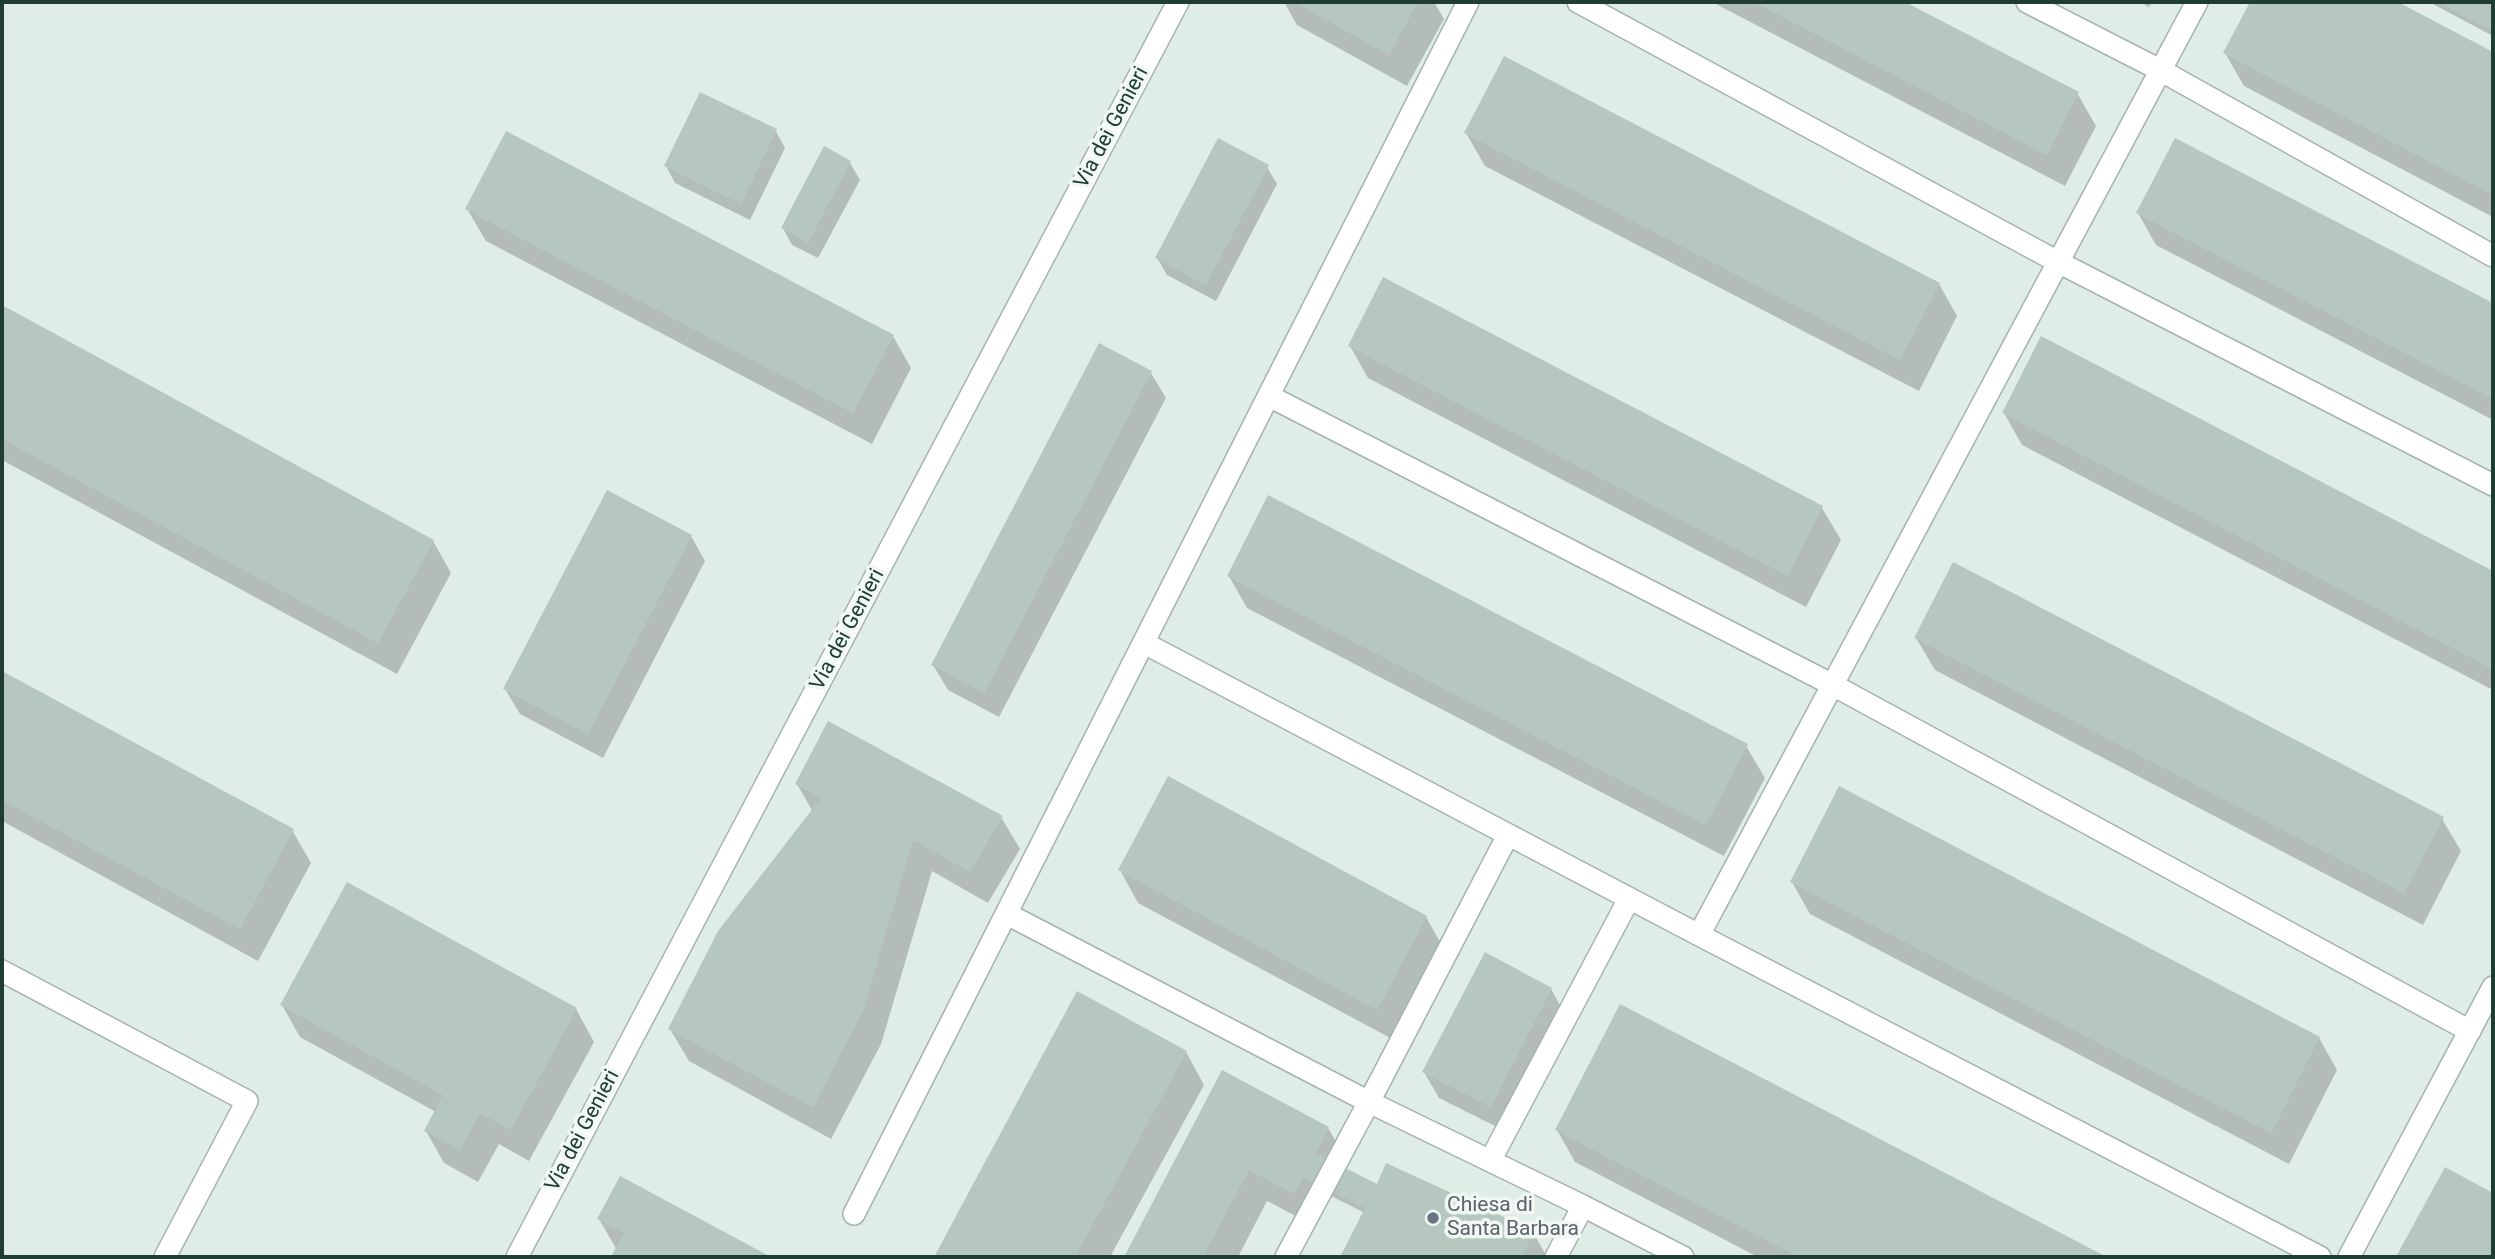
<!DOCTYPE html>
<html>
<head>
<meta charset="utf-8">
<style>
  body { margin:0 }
  #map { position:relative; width:2495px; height:1259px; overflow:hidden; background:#e0ece6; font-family:Roboto,sans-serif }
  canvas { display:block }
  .frame { position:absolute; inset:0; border:4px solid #203d34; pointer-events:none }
</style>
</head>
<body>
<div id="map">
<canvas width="2495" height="1259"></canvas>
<div class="frame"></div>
</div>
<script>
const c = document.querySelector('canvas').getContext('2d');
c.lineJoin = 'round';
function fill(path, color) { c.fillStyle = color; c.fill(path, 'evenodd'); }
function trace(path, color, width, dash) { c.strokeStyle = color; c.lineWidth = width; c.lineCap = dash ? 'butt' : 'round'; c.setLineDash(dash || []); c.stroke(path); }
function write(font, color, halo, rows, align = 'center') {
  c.font = font + ' Roboto,sans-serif'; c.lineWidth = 7; c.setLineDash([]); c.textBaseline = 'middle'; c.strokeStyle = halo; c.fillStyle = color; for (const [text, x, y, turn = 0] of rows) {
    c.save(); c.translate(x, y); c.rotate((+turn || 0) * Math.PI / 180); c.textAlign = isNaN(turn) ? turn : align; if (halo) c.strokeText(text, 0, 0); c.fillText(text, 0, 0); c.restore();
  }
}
const shadow = new Path2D(`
  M 1284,2 L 1434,2 L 1444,19 L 1407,86 L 1297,25 Z
  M 1712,2 L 1901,2 L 2077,93 L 2096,126 L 2065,186 Z
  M 2140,2 L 2152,2 L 2149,7 Z
  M 2252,2 L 2394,2 L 2493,54 L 2493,217 L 2244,86 L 2225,53 Z
  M 2429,2 L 2493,2 L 2493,36 Z
  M 775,130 L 785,148 L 750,220 L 675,183 L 666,166 Z
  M 1466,133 L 1939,284 L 1957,316 L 1919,391 L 1485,166 Z
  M 2176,140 L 2493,305 L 2493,420 L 2156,245 L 2138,213 Z
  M 850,163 L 860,180 L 818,258 L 792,245 L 783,228 Z
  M 1267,167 L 1277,184 L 1216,301 L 1167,275 L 1157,258 Z
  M 467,209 L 893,336 L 911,368 L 872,444 L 486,241 Z
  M 2,307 L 433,541 L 451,573 L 397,674 L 2,460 Z
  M 2042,338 L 2493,573 L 2493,690 L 2022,445 L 2004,413 Z
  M 1350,346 L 1822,508 L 1841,540 L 1806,607 L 1368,378 Z
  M 1151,373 L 1166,398 L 999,717 L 948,690 L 933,665 Z
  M 691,536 L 705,561 L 603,758 L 520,714 L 505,689 Z
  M 1229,576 L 1746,746 L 1765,778 L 1724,856 L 1247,608 Z
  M 1916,638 L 2442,819 L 2461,851 L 2423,925 L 1935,670 Z
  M 2,673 L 292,830 L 311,863 L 258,961 L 2,821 Z
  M 797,784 L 1001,817 L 1020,849 L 988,903 L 932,871 L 881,1044 L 831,1139 L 689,1061 L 670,1029 L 813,812 Z
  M 1120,870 L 1426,917 L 1444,949 L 1396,1041 L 1138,903 Z
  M 1792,882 L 2319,1038 L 2337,1070 L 2289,1164 L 1810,914 Z
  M 1551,989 L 1565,1014 L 1505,1131 L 1439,1098 L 1424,1072 Z
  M 282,1005 L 576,1009 L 594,1042 L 529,1161 L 499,1144 L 478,1182 L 444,1163 L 426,1131 L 436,1112 L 300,1037 Z
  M 1620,1006 L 2103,1257 L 1758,1257 L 1575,1162 L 1557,1130 Z
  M 1186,1052 L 1204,1085 L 1110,1257 L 935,1257 Z
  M 1223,1072 L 1328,1128 L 1347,1161 L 1343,1168 L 1377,1186 L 1533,1232 L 1547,1257 L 1342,1257 L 1365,1213 L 1329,1195 L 1313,1225 L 1267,1201 L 1238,1257 L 1126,1257 Z
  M 2446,1169 L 2493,1195 L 2493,1257 L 2401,1257 L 2399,1255 Z
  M 621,1178 L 767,1257 L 613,1257 L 617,1250 L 599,1219 Z`);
const building = new Path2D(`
  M 1294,2 L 1418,2 L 1389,55 Z
  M 1754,2 L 1905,2 L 2079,92 L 2047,155 Z
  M 2250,2 L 2398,2 L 2493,52 L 2493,195 L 2223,53 Z
  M 2438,2 L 2493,2 L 2493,31 Z
  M 1504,56 L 1940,283 L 1900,360 L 1464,133 Z
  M 700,92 L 777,129 L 741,204 L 664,166 Z
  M 506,131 L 894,335 L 853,413 L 465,209 Z
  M 1218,138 L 1269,165 L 1206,285 L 1155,258 Z
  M 2175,138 L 2493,303 L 2493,399 L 2136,213 Z
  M 824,146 L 851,161 L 808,243 L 781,228 Z
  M 1383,277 L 1823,506 L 1788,576 L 1348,346 Z
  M 2,305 L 434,540 L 378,643 L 2,439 Z
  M 2041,336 L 2493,571 L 2493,669 L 2002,413 Z
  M 1099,343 L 1152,371 L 984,693 L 931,665 Z
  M 607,490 L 692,535 L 588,734 L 503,689 Z
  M 1268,495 L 1748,744 L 1706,825 L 1227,576 Z
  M 1953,562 L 2444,817 L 2404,893 L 1914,638 Z
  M 2,671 L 294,829 L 240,929 L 2,800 Z
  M 828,721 L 1003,816 L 970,872 L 913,840 L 863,1011 L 813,1107 L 668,1029 L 718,931 L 821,798 L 795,784 Z
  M 1168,776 L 1427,916 L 1377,1010 L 1118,870 Z
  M 1839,786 L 2320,1037 L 2271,1133 L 1790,882 Z
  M 347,882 L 577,1008 L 511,1130 L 480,1113 L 460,1150 L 424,1131 L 443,1095 L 280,1005 Z
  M 1485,952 L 1552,988 L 1491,1107 L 1422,1072 Z
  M 1077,991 L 1187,1051 L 1075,1257 L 934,1257 Z
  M 1620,1004 L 2107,1257 L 1799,1257 L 1555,1130 Z
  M 1222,1070 L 1329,1127 L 1316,1153 L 1377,1184 L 1386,1163 L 1534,1231 L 1522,1257 L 1340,1257 L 1365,1208 L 1303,1177 L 1294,1194 L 1249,1170 L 1203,1257 L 1124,1257 Z
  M 2445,1167 L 2493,1193 L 2493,1257 L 2401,1257 L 2397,1255 Z
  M 620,1176 L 771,1257 L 611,1257 L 624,1233 L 597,1219 Z`);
const service = new Path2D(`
  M 1578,2 L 2058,262 L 2493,485
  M 2027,2 L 2160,70 L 2493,256
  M 1269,396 L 1831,684 L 2470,1031
  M 1144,643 L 1699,935 L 2320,1257
  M 1508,835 L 1369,1102 L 1583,1206 L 1556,1257
  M 1007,914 L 1369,1102 L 1286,1257
  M 1699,935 L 2197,2
  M 2,971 L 247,1101 L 165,1257
  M 1490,1161 L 1629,899
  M 854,1214 L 1468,2
  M 517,1257 L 1178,2
  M 2349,1257 L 2493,987`);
const pedestrian = new Path2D(`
  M 1583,1206 L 1683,1257`);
const markers = [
  [1433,1218,7,"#6b7280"]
];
const streetNames = [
  ["Via dei Genieri",1112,128,-62],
  ["Via dei Genieri",848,630,-62],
  ["Via dei Genieri",583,1131,-62]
];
const worshipNames = [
  ["Chiesa di",1447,1206],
  ["Santa Barbara",1447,1230]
];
fill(shadow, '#0003');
fill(building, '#b5c7bf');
trace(service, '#a3b4ad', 24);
trace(pedestrian, '#a3b4ad', 24);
trace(service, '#fff', 21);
trace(pedestrian, '#fff', 21);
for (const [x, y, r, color] of markers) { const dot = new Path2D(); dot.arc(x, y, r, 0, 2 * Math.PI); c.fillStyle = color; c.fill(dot); trace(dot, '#f1f8f4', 2.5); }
write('21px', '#203d34', '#f1f8f4', streetNames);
write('21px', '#5b616d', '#f1f8f4', worshipNames, 'left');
</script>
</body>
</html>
